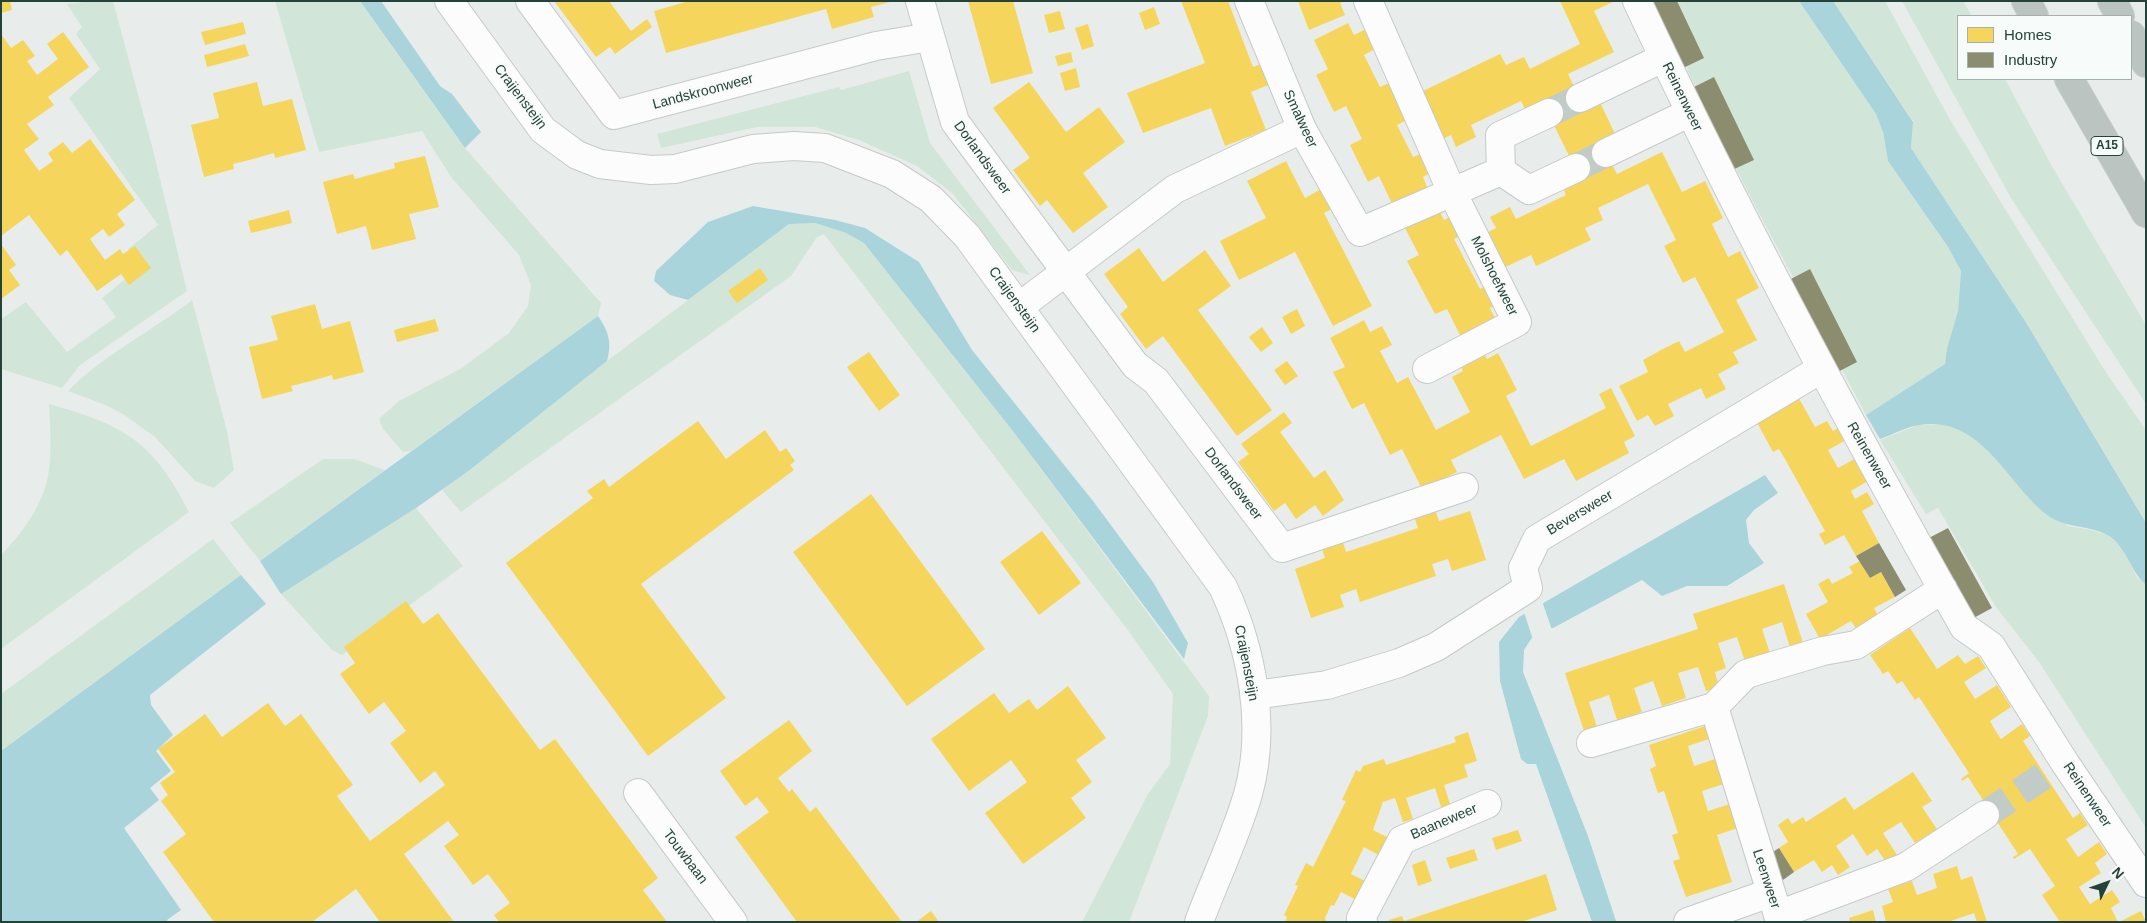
<!DOCTYPE html>
<html>
<head>
<meta charset="utf-8">
<style>
  body { margin:0 }
  #map { position:relative; width:2147px; height:923px; overflow:hidden; background:#e8edeb; font-family:Arial,sans-serif }
  canvas { display:block }
  .frame { position:absolute; inset:0; border:2px solid #24423a; pointer-events:none }
  .legend { position:absolute; left:1957px; top:15px; width:175px; height:65px; box-sizing:border-box; background:#f7fbf9; border:1px solid #a3b1ad; margin:0; padding:6px 9px; list-style:none; font-size:15px; color:#24423a }
  .legend li { display:flex; align-items:center; gap:10px; height:25px }
  .legend b { width:25px; border:1px solid #a3b1ad }
  .north { position:absolute; left:2082px; top:858px; width:50px; height:50px; -webkit-text-stroke:4px #f7fbf9; paint-order:stroke; rotate:48deg; font-size:14px; font-weight:700; line-height:20px; text-align:center; color:#24423a }
  .north::after { content:''; display:block; margin:auto; width:18px; height:22px; background:#24423a; clip-path:polygon(50% 0,100% 100%,50% 72%,0 100%) }
</style>
</head>
<body>
<div id="map">
<canvas width="2147" height="923"></canvas>
<div class="frame"></div>
<ul class="legend">
<li><b style="height:14px;background:#f6d55c"></b>Homes</li>
<li><b style="height:14px;background:#8c8c6e"></b>Industry</li>
</ul>
<div class="north">N</div>
</div>
<script>
const c = document.querySelector('canvas').getContext('2d');
c.lineJoin = 'round';
function fill(path, color) { c.fillStyle = color; c.fill(path, 'evenodd'); }
function trace(path, color, width, dash) { c.strokeStyle = color; c.lineWidth = width; c.lineCap = dash ? 'butt' : 'round'; c.setLineDash(dash || []); c.stroke(path); }
function write(font, color, halo, rows, align = 'center') {
  c.font = font + ' Arial,sans-serif'; c.lineWidth = 5; c.setLineDash([]); c.textBaseline = 'middle'; c.strokeStyle = halo; c.fillStyle = color; for (const [text, x, y, turn = 0] of rows) {
    c.save(); c.translate(x, y); c.rotate((+turn || 0) * Math.PI / 180); c.textAlign = isNaN(turn) ? turn : align; if (halo) c.strokeText(text, 0, 0); c.fillText(text, 0, 0); c.restore();
  }
}
const green = new Path2D(`
  M 93,1 L 113,1 L 153,150 L 187,291 L 80,365 L 62,388 L 1,369 L 1,319 L 26,302 L 67,352 L 116,317 L 102,298 L 140,267 L 128,249 L 158,225 L 69,98 L 100,69 L 76,34 L 82,27 L 67,4 Z
  M 275,1 L 360,1 L 465,148 L 601,303 L 598,316 L 411,451 L 403,452 L 383,429 L 379,419 L 399,401 L 462,368 L 509,333 L 528,306 L 531,285 L 519,255 L 451,177 L 422,131 L 319,152 Z
  M 1675,1 L 1799,1 L 1876,114 L 1883,132 L 1888,161 L 1948,247 L 1961,271 L 1958,311 L 1947,348 L 1945,364 L 1866,415 L 1750,196 L 1688,72 Z
  M 1833,1 L 1885,1 L 1949,118 L 2107,374 L 2146,430 L 2146,523 L 2027,324 L 1911,148 L 1913,121 Z
  M 1902,1 L 1963,1 L 1972,16 L 1958,16 L 1958,79 L 2005,79 L 2053,168 L 2146,325 L 2146,404 L 2011,198 Z
  M 909,71 L 930,143 L 1030,275 L 1012,270 L 953,194 L 917,166 L 859,140 L 815,127 L 757,127 L 661,148 L 657,134 L 839,87 L 841,90 Z
  M 814,223 L 846,233 L 864,243 L 1012,430 L 1209,696 L 1208,716 L 1129,922 L 1082,922 L 1148,794 L 1170,764 L 1173,694 L 1127,629 L 824,234 L 817,237 L 791,276 L 461,512 L 442,490 L 607,361 L 789,224 Z
  M 192,300 L 227,431 L 234,470 L 214,488 L 195,481 L 155,437 L 123,414 L 103,404 L 68,391 C 104,354 151,332 192,300 Z
  M 49,404 C 124,425 153,441 189,512 L 1,649 L 1,555 C 20,536 39,510 46,484 C 53,462 50,427 49,404 Z
  M 1949,424 L 1971,435 L 2068,526 L 2092,530 L 2107,535 L 2123,548 L 2136,576 L 2146,585 L 2146,828 L 2039,662 L 1996,607 L 1938,508 L 1926,514 L 1880,440 L 1918,425 Z
  M 323,459 L 354,459 L 385,470 L 260,561 L 230,523 Z
  M 416,508 L 463,566 L 342,655 L 332,650 L 281,594 Z
  M 213,539 L 241,575 L 1,751 L 1,694 Z`);
const water = new Path2D(`
  M 360,1 L 381,1 L 440,86 L 452,94 L 481,132 L 465,148 Z
  M 1799,1 L 1833,1 L 1913,122 L 1911,148 L 2027,324 L 2146,523 L 2146,585 C 2129,570 2127,546 2107,535 C 2087,524 2064,529 2046,514 C 2005,481 1981,415 1919,425 C 1906,427 1892,435 1880,439 L 1866,415 L 1945,364 L 1947,348 L 1958,311 L 1961,271 L 1948,247 L 1888,161 L 1883,132 L 1876,114 Z
  M 753,206 L 835,220 L 865,228 L 919,262 L 972,350 L 1093,501 L 1153,582 L 1188,643 L 1184,659 L 1012,430 L 864,243 L 846,233 L 815,223 L 789,224 L 688,300 L 670,295 L 654,281 L 656,271 L 708,222 Z
  M 598,316 C 609,332 612,343 607,361 L 467,472 L 416,508 L 281,594 L 260,561 Z
  M 1765,475 L 1778,493 L 1754,510 L 1746,520 L 1749,543 L 1764,563 L 1727,586 L 1687,586 L 1662,596 L 1642,580 L 1555,627 L 1533,636 L 1524,650 L 1523,672 L 1588,836 L 1616,921 L 1592,922 L 1536,764 L 1527,764 L 1521,759 L 1500,681 L 1499,642 L 1519,617 Z
  M 241,575 L 266,604 L 150,695 L 151,705 L 173,735 L 156,751 L 171,771 L 150,788 L 159,800 L 124,828 L 181,910 L 167,920 L 168,922 L 1,922 L 1,751 Z`);
const pier = new Path2D(`
  M 1542,601 L 1552,630 L 1533,640 L 1524,612 Z`);
const homes = new Path2D(`
  M 1,1 L 10,1 L 12,10 L 1,13 Z
  M 554,1 L 609,1 L 631,31 L 647,19 L 652,27 L 615,54 L 610,47 L 596,57 Z
  M 689,1 L 890,1 L 890,2 L 871,7 L 874,17 L 832,29 L 826,9 L 666,53 L 654,11 Z
  M 968,1 L 1013,1 L 1033,73 L 991,84 Z
  M 1181,1 L 1228,1 L 1253,67 L 1263,63 L 1271,84 L 1251,92 L 1266,130 L 1225,146 L 1211,108 L 1143,133 L 1127,93 L 1205,63 Z
  M 1298,1 L 1345,1 L 1340,3 L 1345,15 L 1309,30 Z
  M 1560,1 L 1615,1 L 1594,11 L 1614,52 L 1568,74 L 1583,105 L 1598,98 L 1616,136 L 1601,143 L 1617,174 L 1662,152 L 1682,192 L 1705,181 L 1723,218 L 1712,224 L 1728,257 L 1740,251 L 1759,288 L 1736,300 L 1757,340 L 1733,352 L 1739,363 L 1718,374 L 1726,389 L 1706,399 L 1701,388 L 1668,404 L 1674,416 L 1655,426 L 1648,415 L 1637,421 L 1619,386 L 1648,372 L 1643,360 L 1661,350 L 1679,341 L 1685,352 L 1724,332 L 1695,277 L 1683,283 L 1664,246 L 1676,240 L 1648,184 L 1598,208 L 1603,220 L 1585,228 L 1591,240 L 1536,266 L 1531,255 L 1501,269 L 1484,234 L 1496,228 L 1490,217 L 1510,207 L 1516,219 L 1566,195 L 1561,183 L 1570,158 L 1552,121 L 1527,113 L 1521,101 L 1471,125 L 1476,137 L 1456,147 L 1451,135 L 1439,141 L 1422,106 L 1428,103 L 1423,91 L 1500,54 L 1506,65 L 1524,57 L 1530,69 L 1580,44 Z
  M 1154,7 L 1160,24 L 1145,30 L 1139,13 Z
  M 1060,11 L 1065,29 L 1049,33 L 1044,15 Z
  M 243,22 L 246,34 L 205,45 L 201,32 Z
  M 1348,23 L 1354,35 L 1366,29 L 1375,49 L 1364,55 L 1380,87 L 1391,82 L 1409,119 L 1397,125 L 1413,157 L 1425,152 L 1434,171 L 1423,177 L 1428,189 L 1393,206 L 1379,176 L 1368,182 L 1350,145 L 1362,139 L 1346,106 L 1334,112 L 1316,75 L 1328,69 L 1314,40 Z
  M 1088,24 L 1094,46 L 1082,50 L 1075,28 Z
  M 63,32 L 89,67 L 48,97 L 54,105 L 27,124 L 39,139 L 24,150 L 39,171 L 53,161 L 48,153 L 63,142 L 72,153 L 90,139 L 135,200 L 117,214 L 125,225 L 109,237 L 103,229 L 90,239 L 105,260 L 120,249 L 123,254 L 135,246 L 151,268 L 129,285 L 121,274 L 97,291 L 67,250 L 60,256 L 29,215 L 1,236 L 1,34 L 11,48 L 23,40 L 35,56 L 27,61 L 37,75 L 58,59 L 47,44 Z
  M 245,44 L 249,56 L 207,67 L 204,55 Z
  M 1071,52 L 1073,62 L 1058,66 L 1055,56 Z
  M 1076,68 L 1080,87 L 1065,91 L 1060,73 Z
  M 257,82 L 263,106 L 292,99 L 306,150 L 275,158 L 274,153 L 253,159 L 233,164 L 234,169 L 204,177 L 191,125 L 219,118 L 213,93 Z
  M 1029,82 L 1066,132 L 1099,107 L 1125,142 L 1083,173 L 1108,207 L 1073,233 L 1047,200 L 1040,206 L 1013,170 L 1030,158 L 993,108 Z
  M 425,156 L 439,207 L 409,214 L 416,239 L 372,250 L 366,226 L 337,234 L 323,182 L 353,174 L 355,179 L 395,168 L 394,163 Z
  M 1286,161 L 1305,198 L 1323,188 L 1334,208 L 1324,213 L 1372,306 L 1333,326 L 1295,252 L 1239,280 L 1220,241 L 1266,218 L 1247,181 Z
  M 1438,208 L 1444,220 L 1456,214 L 1466,233 L 1454,239 L 1480,289 L 1491,283 L 1502,302 L 1490,308 L 1496,320 L 1461,337 L 1447,309 L 1435,314 L 1407,261 L 1419,255 L 1404,226 Z
  M 289,210 L 292,223 L 251,233 L 248,221 Z
  M 1,244 L 16,265 L 9,270 L 20,285 L 1,299 Z
  M 1139,248 L 1163,282 L 1205,250 L 1231,286 L 1198,310 L 1272,410 L 1237,436 L 1163,336 L 1146,349 L 1120,314 L 1128,307 L 1104,274 Z
  M 760,268 L 768,280 L 737,303 L 728,291 Z
  M 315,304 L 322,329 L 350,321 L 364,372 L 333,380 L 332,375 L 311,381 L 291,386 L 293,391 L 262,399 L 249,347 L 278,340 L 271,316 Z
  M 1297,309 L 1305,326 L 1291,334 L 1282,317 Z
  M 435,319 L 439,331 L 397,342 L 394,330 Z
  M 1364,320 L 1370,332 L 1382,326 L 1392,345 L 1380,351 L 1397,383 L 1408,377 L 1436,430 L 1470,412 L 1452,377 L 1463,371 L 1457,358 L 1480,347 L 1487,359 L 1498,353 L 1517,390 L 1506,396 L 1531,446 L 1606,408 L 1599,394 L 1611,388 L 1635,436 L 1624,442 L 1629,453 L 1576,481 L 1564,459 L 1524,479 L 1501,435 L 1451,460 L 1457,472 L 1422,489 L 1402,449 L 1390,455 L 1364,403 L 1352,409 L 1333,372 L 1345,367 L 1330,338 Z
  M 1262,327 L 1273,343 L 1261,352 L 1249,337 Z
  M 869,352 L 900,395 L 879,411 L 847,367 Z
  M 1287,361 L 1298,376 L 1285,385 L 1274,370 Z
  M 1797,395 L 1815,427 L 1827,421 L 1833,431 L 1843,425 L 1850,438 L 1828,450 L 1838,468 L 1860,456 L 1873,478 L 1851,491 L 1855,499 L 1867,492 L 1874,504 L 1862,511 L 1879,543 L 1856,556 L 1844,535 L 1825,545 L 1819,534 L 1825,531 L 1785,459 L 1779,449 L 1773,452 L 1755,419 Z
  M 1284,412 L 1292,423 L 1280,432 L 1314,478 L 1325,470 L 1344,500 L 1323,516 L 1315,505 L 1296,519 L 1285,503 L 1274,511 L 1238,462 L 1249,454 L 1241,444 Z
  M 698,421 L 726,459 L 765,430 L 780,452 L 786,448 L 795,461 L 790,465 L 794,470 L 641,584 L 726,698 L 648,756 L 506,563 L 593,498 L 587,491 L 604,479 L 609,487 Z
  M 871,494 L 985,649 L 907,706 L 793,552 Z
  M 1435,509 L 1439,521 L 1470,511 L 1486,560 L 1452,571 L 1448,559 L 1432,564 L 1436,576 L 1360,602 L 1356,589 L 1340,595 L 1344,607 L 1311,618 L 1295,569 L 1325,558 L 1321,546 L 1342,539 L 1346,552 L 1418,528 L 1414,516 Z
  M 1042,531 L 1081,583 L 1039,615 L 1000,562 Z
  M 1860,561 L 1870,578 L 1881,572 L 1895,597 L 1874,608 L 1881,621 L 1859,633 L 1851,621 L 1820,639 L 1806,614 L 1828,602 L 1818,584 L 1829,578 L 1832,584 L 1853,573 L 1849,567 Z
  M 1784,584 L 1803,643 L 1790,647 L 1782,622 L 1762,629 L 1770,653 L 1745,662 L 1737,637 L 1718,643 L 1726,668 L 1715,672 L 1719,687 L 1706,691 L 1698,667 L 1678,673 L 1686,698 L 1662,706 L 1653,681 L 1634,688 L 1642,712 L 1617,720 L 1609,695 L 1589,702 L 1597,727 L 1584,731 L 1565,673 L 1698,629 L 1693,614 Z
  M 406,601 L 423,624 L 438,613 L 540,750 L 555,739 L 658,878 L 643,890 L 667,922 L 499,922 L 494,915 L 510,903 L 488,874 L 473,885 L 444,846 L 459,835 L 448,821 L 404,854 L 454,922 L 380,922 L 356,889 L 312,922 L 214,922 L 163,852 L 186,834 L 161,801 L 168,795 L 160,783 L 175,772 L 158,749 L 205,714 L 222,737 L 268,703 L 285,726 L 301,714 L 353,785 L 337,796 L 370,841 L 445,785 L 435,771 L 420,783 L 390,743 L 406,731 L 384,702 L 369,714 L 340,674 L 355,663 L 344,647 Z
  M 1910,628 L 1937,669 L 1958,655 L 1965,664 L 1978,656 L 1986,668 L 1964,682 L 1975,699 L 1997,685 L 2011,707 L 1990,721 L 1995,730 L 2001,739 L 2022,724 L 2030,736 L 2023,741 L 2073,818 L 2080,813 L 2088,825 L 2066,839 L 2078,857 L 2099,842 L 2107,854 L 2095,863 L 2101,873 L 2079,887 L 2090,904 L 2112,890 L 2120,902 L 2111,908 L 2118,922 L 2060,922 L 2042,895 L 2055,886 L 2030,849 L 2014,859 L 2013,857 L 2018,854 L 1968,777 L 1962,781 L 1961,779 L 1969,773 L 1919,697 L 1915,700 L 1902,681 L 1897,684 L 1888,671 L 1883,674 L 1870,655 Z
  M 1068,686 L 1106,738 L 1076,760 L 1092,782 L 1071,798 L 1086,818 L 1023,864 L 985,813 L 1027,782 L 1011,760 L 969,791 L 931,739 L 994,693 L 1009,713 L 1029,699 L 1037,710 Z
  M 789,720 L 812,751 L 778,778 L 789,792 L 792,789 L 810,812 L 816,807 L 902,922 L 797,922 L 735,837 L 769,812 L 757,797 L 745,806 L 720,771 Z
  M 1708,725 L 1712,738 L 1688,746 L 1694,766 L 1718,758 L 1727,783 L 1702,791 L 1708,811 L 1733,803 L 1741,827 L 1717,835 L 1732,882 L 1686,897 L 1673,861 L 1680,859 L 1672,835 L 1678,833 L 1664,791 L 1658,793 L 1650,769 L 1656,766 L 1649,745 Z
  M 1468,732 L 1477,761 L 1464,765 L 1468,777 L 1444,785 L 1451,807 L 1442,810 L 1435,788 L 1406,798 L 1413,819 L 1403,822 L 1395,798 L 1383,802 L 1373,830 L 1393,840 L 1384,858 L 1364,847 L 1351,874 L 1371,884 L 1362,903 L 1341,892 L 1334,906 L 1331,905 L 1325,918 L 1326,922 L 1285,922 L 1287,917 L 1284,915 L 1298,886 L 1295,885 L 1306,863 L 1313,867 L 1346,801 L 1342,800 L 1356,770 L 1360,772 L 1363,766 L 1384,759 L 1386,765 L 1456,742 L 1454,737 Z
  M 1913,772 L 1932,801 L 1922,807 L 1937,829 L 1915,843 L 1901,822 L 1883,833 L 1897,855 L 1886,862 L 1877,849 L 1867,856 L 1853,834 L 1836,846 L 1850,867 L 1838,875 L 1832,865 L 1822,872 L 1814,860 L 1794,872 L 1779,848 L 1788,842 L 1778,825 L 1788,818 L 1792,824 L 1803,817 L 1806,822 L 1845,797 L 1854,810 Z
  M 1518,830 L 1522,841 L 1496,850 L 1492,838 Z
  M 1474,849 L 1478,860 L 1450,869 L 1446,858 Z
  M 1425,860 L 1432,881 L 1418,886 L 1412,865 Z
  M 1957,866 L 1961,880 L 1972,876 L 1987,922 L 1977,922 L 1974,913 L 1948,922 L 1886,922 L 1882,906 L 1893,902 L 1888,889 L 1912,881 L 1917,895 L 1937,888 L 1933,874 Z
  M 1546,874 L 1557,910 L 1521,922 L 1389,922 L 1389,920 L 1402,916 L 1404,921 Z
  M 1873,910 L 1876,922 L 1850,922 L 1849,918 Z
  M 931,911 L 939,922 L 916,922 Z
  M 2141,911 L 2146,922 L 2119,922 Z`);
const industry = new Path2D(`
  M 1648,1 L 1677,1 L 1704,58 L 1681,69 Z
  M 1714,77 L 1754,160 L 1730,171 L 1690,89 Z
  M 1810,269 L 1857,362 L 1834,374 L 1787,281 Z
  M 1948,528 L 1992,608 L 1970,620 L 1925,540 Z
  M 1879,543 L 1906,590 L 1895,597 L 1881,572 L 1870,578 L 1856,556 Z
  M 1779,848 L 1794,872 L 1783,880 L 1767,856 Z`);
const minorTunnel = new Path2D(`
  M 1549,113 L 1580,98
  M 1576,168 L 1606,153
  M 1985,815 L 2048,773`);
const minor = new Path2D(`
  M 449,1 L 543,130 L 577,155 L 600,164 L 651,170 L 675,169 L 753,149 L 794,146 L 825,148 L 892,174 L 931,199 L 967,236 L 1223,587 C 1252,649 1267,726 1248,794 C 1236,836 1214,881 1199,922
  M 530,1 L 614,115 L 876,46 L 930,37
  M 920,1 L 955,122 L 1135,365 L 1156,381 L 1282,548 L 1464,487
  M 1249,1 L 1302,129 L 1360,232 L 1501,171 L 1529,190 L 1576,168
  M 1368,1 L 1452,192 L 1517,322 L 1427,369
  M 1637,1 C 1737,214 1848,422 1964,627 L 1991,646 L 2065,763 L 2146,883
  M 1580,98 L 1663,58
  M 1606,153 L 1689,113
  M 1501,171 L 1500,136 L 1549,113
  M 1019,307 L 1175,189 L 1302,129
  M 1255,695 L 1327,685 L 1399,663 L 1436,647 L 1528,588 L 1523,568 L 1537,539 L 1821,369
  M 1714,707 L 1778,915 L 1906,867 L 1985,815
  M 1591,743 L 1714,707 L 1746,674 L 1823,651 L 1856,645 L 1943,589
  M 638,793 L 733,922
  M 1363,922 L 1361,918 L 1402,840 L 1487,804
  M 1688,922 L 1770,893`);
const highway = new Path2D(`
  M 2026,1 L 2034,16
  M 2112,1 L 2120,16
  M 2131,35 L 2146,63
  M 2069,79 L 2146,213`);
const shields = [
  [2107,146,32]
];
const shieldNames = [
  ["A15",2107,146]
];
const streetNames = [
  ["Landskroonweer",703,92,-15],
  ["Craijensteijn",520,97,53],
  ["Reinenweer",1682,97,64],
  ["Smalweer",1300,119,65],
  ["Dorlandsweer",982,158,54],
  ["Molshoefweer",1494,276,63],
  ["Craijensteijn",1014,300,54],
  ["Reinenweer",1869,456,60],
  ["Dorlandsweer",1233,484,53],
  ["Beversweer",1580,513,-31],
  ["Craijensteijn",1246,663,79],
  ["Reinenweer",2087,795,56],
  ["Baaneweer",1444,822,-23],
  ["Touwbaan",685,857,53],
  ["Leenweer",1766,879,72]
];
fill(green, '#d1e6d8');
fill(water, '#a9d4db');
fill(pier, '#e8edeb');
fill(homes, '#f6d55c');
fill(industry, '#8c8c6e');
trace(minorTunnel, '#c1cbc8', 28, [28, 14]);
trace(minor, '#c5cac8', 30);
trace(highway, '#c3ccc9', 30);
trace(minor, '#fcfcfc', 28);
trace(highway, '#bcc4c2', 28);
for (const [x, y, w] of shields) { const box = new Path2D(); box.roundRect(x - w / 2, y - 9.5, w, 19, 4); c.fillStyle = '#f7fbf9'; c.fill(box); trace(box, '#24423a', 1); }
write('bold 12px', '#24423a', null, shieldNames);
write('14px', '#24423a', '#f7fbf9', streetNames);
</script>
</body>
</html>
